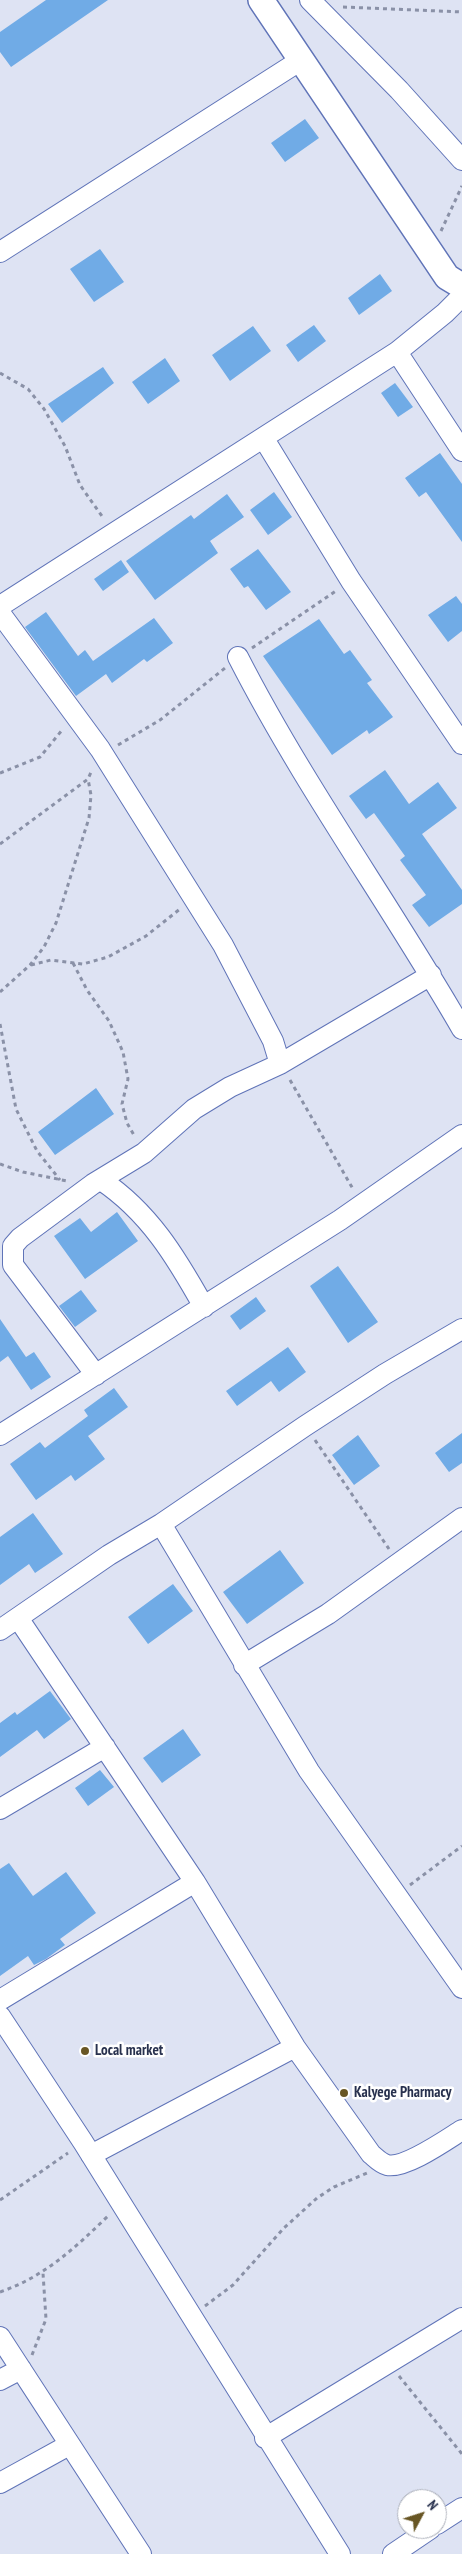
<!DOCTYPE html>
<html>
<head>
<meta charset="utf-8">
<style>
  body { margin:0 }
  #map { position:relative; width:462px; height:2554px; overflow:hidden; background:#dee3f3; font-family:"PT Sans Narrow",sans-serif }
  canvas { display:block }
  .north { position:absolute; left:397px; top:2489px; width:50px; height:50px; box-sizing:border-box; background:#fff; border:1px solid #a9adb8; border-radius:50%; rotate:50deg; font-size:14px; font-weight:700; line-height:20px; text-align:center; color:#28314e }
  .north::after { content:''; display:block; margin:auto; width:18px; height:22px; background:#685624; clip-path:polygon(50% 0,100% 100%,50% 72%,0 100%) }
</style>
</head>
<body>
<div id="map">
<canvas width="462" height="2554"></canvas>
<div class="north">N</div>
</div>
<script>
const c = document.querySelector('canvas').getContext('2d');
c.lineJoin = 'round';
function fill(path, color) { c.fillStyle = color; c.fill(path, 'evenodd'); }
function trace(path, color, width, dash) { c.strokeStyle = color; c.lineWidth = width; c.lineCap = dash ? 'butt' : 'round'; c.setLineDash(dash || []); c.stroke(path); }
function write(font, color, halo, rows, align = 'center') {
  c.font = font + ' "PT Sans Narrow",sans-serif'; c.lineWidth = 5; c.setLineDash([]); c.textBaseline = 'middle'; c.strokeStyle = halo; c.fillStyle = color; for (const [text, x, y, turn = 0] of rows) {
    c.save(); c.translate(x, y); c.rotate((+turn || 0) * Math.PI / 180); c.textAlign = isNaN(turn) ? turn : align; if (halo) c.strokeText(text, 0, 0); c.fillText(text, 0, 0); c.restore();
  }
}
const building = new Path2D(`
  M 46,0 L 108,0 L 11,67 L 0,52 L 0,32 Z
  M 305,119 L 319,138 L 285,162 L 271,143 Z
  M 100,249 L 124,282 L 94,302 L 70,269 Z
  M 380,274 L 392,291 L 359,315 L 348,298 Z
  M 314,325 L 326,341 L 298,362 L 286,345 Z
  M 253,326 L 271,351 L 230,381 L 212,355 Z
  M 165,358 L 180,381 L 148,404 L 132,382 Z
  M 103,367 L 114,383 L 62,423 L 48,404 Z
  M 395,383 L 413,407 L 398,417 L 381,393 Z
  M 440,453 L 462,484 L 462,542 L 426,492 L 419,497 L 405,478 Z
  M 274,492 L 292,517 L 268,535 L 250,510 Z
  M 227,494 L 244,517 L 210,541 L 218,553 L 155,600 L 126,561 L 191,515 L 194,519 Z
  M 258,549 L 291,592 L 266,610 L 248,586 L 244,588 L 230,569 Z
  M 121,560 L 129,572 L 103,591 L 94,579 Z
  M 456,596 L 462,604 L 462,631 L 448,642 L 428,615 Z
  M 46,612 L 78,656 L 85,650 L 93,661 L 154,618 L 173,643 L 147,662 L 144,659 L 112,683 L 106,674 L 76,696 L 25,627 Z
  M 319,619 L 344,654 L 350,650 L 372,680 L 367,683 L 393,717 L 369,734 L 367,730 L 332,755 L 263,656 Z
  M 385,770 L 409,804 L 438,782 L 457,808 L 422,834 L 462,890 L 462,904 L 429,927 L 412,905 L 426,895 L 400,860 L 405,856 L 374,813 L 366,819 L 349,796 Z
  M 96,1088 L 114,1114 L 55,1155 L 38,1132 Z
  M 117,1212 L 138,1241 L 85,1279 L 54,1236 L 80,1218 L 91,1232 Z
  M 338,1266 L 378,1322 L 348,1343 L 310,1286 Z
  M 81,1290 L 97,1311 L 75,1327 L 59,1306 Z
  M 256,1297 L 266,1311 L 240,1330 L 230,1316 Z
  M 0,1319 L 26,1357 L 34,1352 L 51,1377 L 31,1390 L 8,1356 L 0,1362 Z
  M 288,1347 L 306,1372 L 279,1392 L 271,1381 L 237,1406 L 226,1391 Z
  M 114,1388 L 128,1407 L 88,1436 L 105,1459 L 75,1481 L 71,1475 L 36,1500 L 10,1464 L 40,1442 L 45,1448 L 88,1416 L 84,1410 Z
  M 462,1433 L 462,1463 L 449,1472 L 435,1453 Z
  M 358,1435 L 380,1466 L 354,1485 L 332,1455 Z
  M 33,1513 L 63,1554 L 35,1573 L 29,1564 L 0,1585 L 0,1537 Z
  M 280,1550 L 304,1583 L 247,1624 L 223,1592 Z
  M 173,1584 L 193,1611 L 148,1644 L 128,1617 Z
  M 50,1691 L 71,1719 L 44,1739 L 37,1730 L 0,1757 L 0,1723 L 15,1712 L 17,1715 Z
  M 183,1729 L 201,1755 L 162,1783 L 143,1758 Z
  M 100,1770 L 114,1787 L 88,1806 L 75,1788 Z
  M 9,1863 L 33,1896 L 66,1872 L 96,1913 L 60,1939 L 65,1945 L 46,1959 L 34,1965 L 28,1956 L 0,1976 L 0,1869 Z`);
const path = new Path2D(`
  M 343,7 L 462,12
  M 441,231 L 462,186
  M 0,373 L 28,389 L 44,409 L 65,446 L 80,485 L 104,519
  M 252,648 L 336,591
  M 118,745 L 160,720 L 225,668
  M 0,773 L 40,757 L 63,729
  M 0,844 L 88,779 L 92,770
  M 73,963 L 87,990 L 109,1021 L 123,1052 L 128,1079 L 122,1104 L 127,1123 L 135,1137
  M 31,965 L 51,960 L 83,964 L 108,957 L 146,936 L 180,909
  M 0,992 L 30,965 L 44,947 L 56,923 L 89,818 L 91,795 L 88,779
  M 0,1024 L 16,1109 L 37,1151 L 60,1180
  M 290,1080 L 353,1189
  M 0,1164 L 23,1172 L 67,1181
  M 315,1440 L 389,1549
  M 410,1885 L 462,1846
  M 0,2200 L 68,2153
  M 0,2292 C 44,2277 75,2248 108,2216
  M 205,2306 L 233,2285 L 284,2228 L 317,2198 L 334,2187 L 367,2173
  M 32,2355 L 46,2319 L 43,2273
  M 399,2376 L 462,2454`);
const minor = new Path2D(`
  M 310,0 L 399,90 L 462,160
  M 0,252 L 301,60
  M 397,352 L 462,451
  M 264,439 L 351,581 L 462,744
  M 0,606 L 397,352 L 445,313 L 462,296
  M 0,613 L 100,749 L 223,945 L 273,1041 L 280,1064
  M 238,657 C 304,786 390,904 462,1029
  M 101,1180 C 149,1212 176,1257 204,1307
  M 96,1375 L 13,1265 L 13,1246 L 20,1238 L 93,1184 L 144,1153 L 194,1109 L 230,1087 L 280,1064 L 431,975
  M 0,1435 L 340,1220 L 462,1135
  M 161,1524 L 309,1771 L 462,1988
  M 18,1618 L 195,1882 L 295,2047 L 371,2154 C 376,2158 380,2163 387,2165 C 405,2169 446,2140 462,2130
  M 0,1630 L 109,1555 L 161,1524 L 305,1426 L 385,1374 L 462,1329
  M 244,1665 L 328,1614 L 462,1518
  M 0,1809 L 105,1747
  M 0,2000 L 195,1882
  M 0,2016 L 83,2142 L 340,2554
  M 91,2155 L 295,2047
  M 0,2337 L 141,2554
  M 0,2380 L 21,2369
  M 265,2438 L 462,2318
  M 0,2483 L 69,2445
  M 437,2524 L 462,2508
  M 393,2554 L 430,2529`);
const tertiary = new Path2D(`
  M 261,0 L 447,277 L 462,286`);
const markers = [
  [85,2051,5,"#685624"],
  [344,2093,5,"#685624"]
];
const poiNames = [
  ["Local market",95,2051],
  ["Kalyege Pharmacy",354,2093]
];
fill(building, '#70abe6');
trace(minor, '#6074b8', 22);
trace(tertiary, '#6074b8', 28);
trace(path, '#8a91a7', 3, [4, 4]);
trace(minor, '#fff', 20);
trace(tertiary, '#fff', 25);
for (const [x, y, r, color] of markers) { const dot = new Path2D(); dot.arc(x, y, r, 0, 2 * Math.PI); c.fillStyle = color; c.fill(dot); trace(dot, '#fff', 2); }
write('bold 15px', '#28314e', '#fff', poiNames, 'left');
</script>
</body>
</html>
